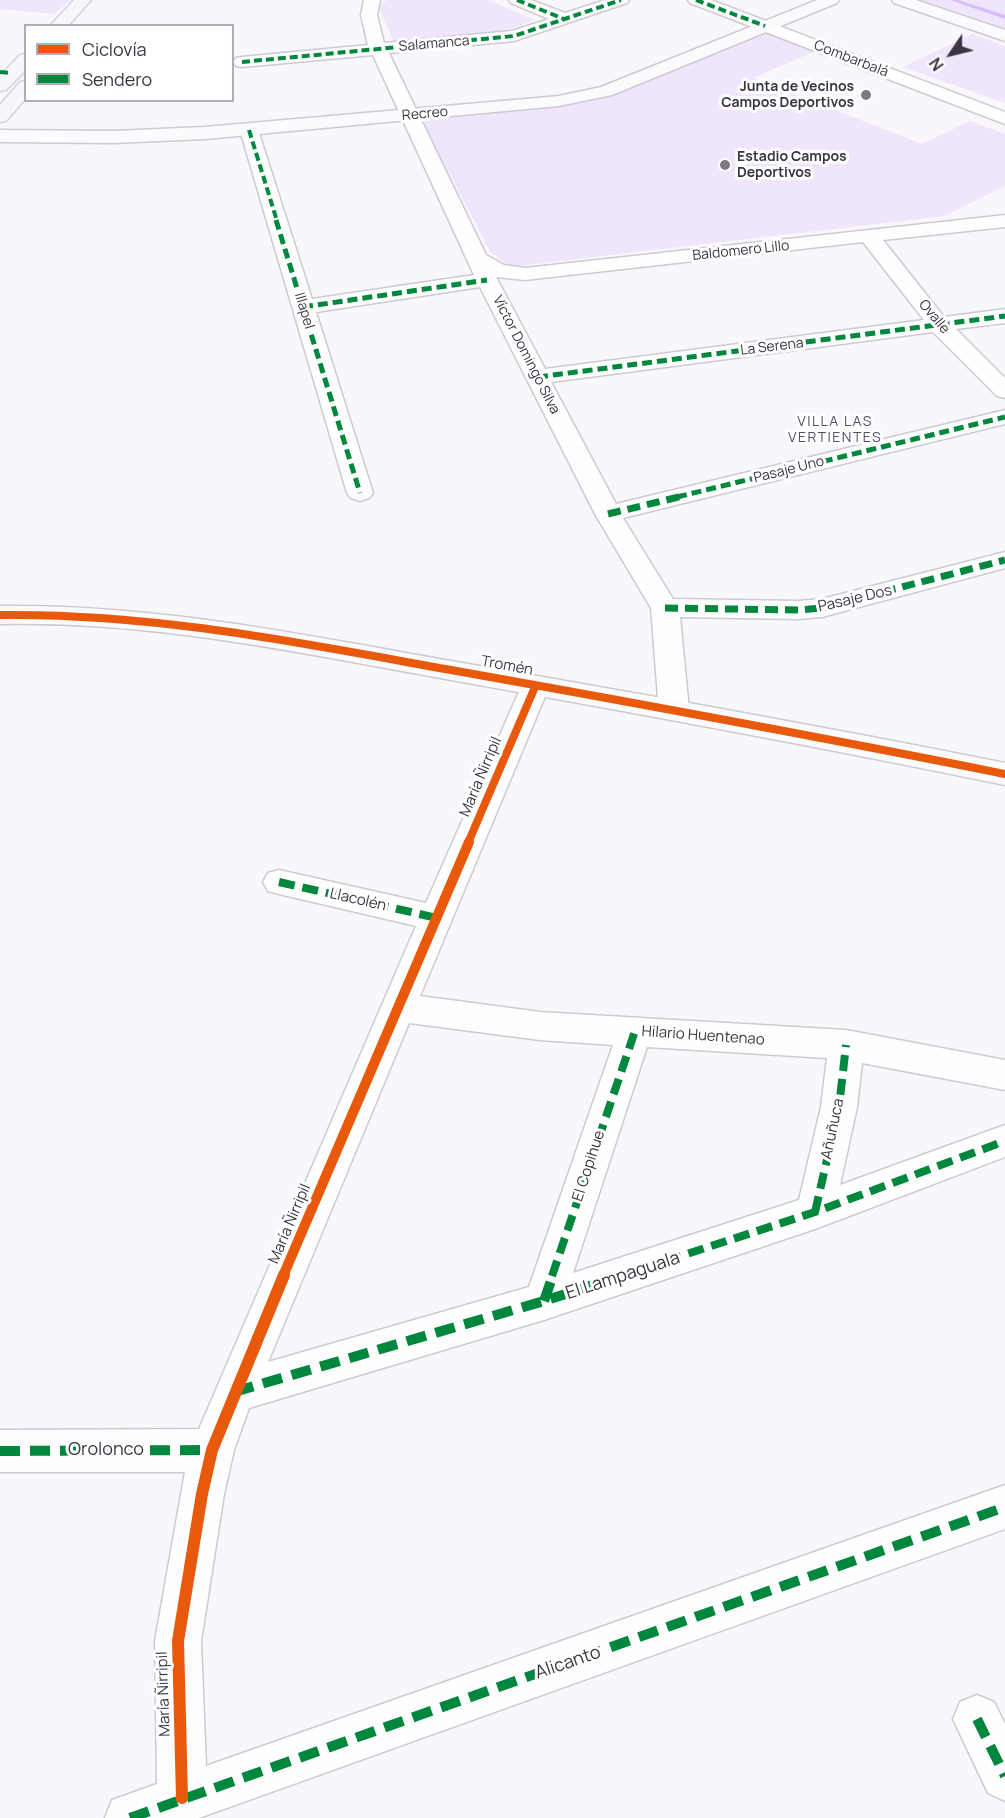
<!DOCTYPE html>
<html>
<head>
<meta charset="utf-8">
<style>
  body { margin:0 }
  #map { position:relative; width:1005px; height:1818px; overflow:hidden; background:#f9f7fb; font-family:Manrope,sans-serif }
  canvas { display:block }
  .legend { position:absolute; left:24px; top:24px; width:210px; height:78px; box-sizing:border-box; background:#fff; border:2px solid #b0aeb4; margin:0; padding:8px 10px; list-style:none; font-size:18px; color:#3a3543 }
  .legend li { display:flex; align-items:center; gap:12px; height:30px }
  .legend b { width:30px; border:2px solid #b0aeb4 }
  .north { position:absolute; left:921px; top:24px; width:60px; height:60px; -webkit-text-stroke:4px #fff; paint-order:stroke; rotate:235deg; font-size:16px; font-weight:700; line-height:24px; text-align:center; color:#3a3543 }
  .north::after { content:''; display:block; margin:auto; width:21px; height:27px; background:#3a3543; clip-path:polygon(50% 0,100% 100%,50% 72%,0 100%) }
</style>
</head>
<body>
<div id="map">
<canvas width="1005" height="1818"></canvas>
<ul class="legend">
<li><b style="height:8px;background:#e8590c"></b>Ciclovía</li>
<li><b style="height:8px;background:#00873e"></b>Sendero</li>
</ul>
<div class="north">N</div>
</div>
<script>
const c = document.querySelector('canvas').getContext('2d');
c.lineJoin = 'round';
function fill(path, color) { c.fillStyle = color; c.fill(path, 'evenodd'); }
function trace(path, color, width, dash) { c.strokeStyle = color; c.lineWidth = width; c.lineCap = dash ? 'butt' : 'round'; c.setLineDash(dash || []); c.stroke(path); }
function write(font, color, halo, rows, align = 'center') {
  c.font = font + ' Manrope,sans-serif'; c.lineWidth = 6; c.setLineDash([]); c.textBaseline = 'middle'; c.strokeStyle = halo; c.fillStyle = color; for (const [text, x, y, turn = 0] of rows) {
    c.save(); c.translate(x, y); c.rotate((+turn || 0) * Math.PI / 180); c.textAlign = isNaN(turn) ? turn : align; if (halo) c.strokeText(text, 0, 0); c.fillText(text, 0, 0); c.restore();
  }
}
const green = new Path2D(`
  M 0,0 L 70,0 L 55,14 L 0,9 Z
  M 386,0 L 488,0 L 535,20 L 504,31 L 395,45 L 379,8 Z
  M 914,0 L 1005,0 L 1005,30 Z
  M 764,32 L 815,51 L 753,78 L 922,144 L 970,121 L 1005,134 L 1005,186 L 945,216 L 517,266 L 507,264 L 491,253 L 421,120 L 560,106 L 614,93 Z
  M 972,34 L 1005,46 L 1005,103 L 903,67 Z`);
const stream = new Path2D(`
  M 950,0 L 958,0 L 1005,15 L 1005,19 Z`);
const street = new Path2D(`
  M 364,0 L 380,0 L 377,15 L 384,43 L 512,31 L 549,19 L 511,3 L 509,0 L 531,0 L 565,13 L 605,0 L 629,0 L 627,3 L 514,41 L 389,53 L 486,255 L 504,265 L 525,268 L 1005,215 L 1005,227 L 883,240 L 944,317 L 1005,309 L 1005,323 L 956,329 L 1005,378 L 1005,398 L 997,396 L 933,332 L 551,382 L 616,504 L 1005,410 L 1005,424 L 623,518 L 673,599 L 799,601 L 822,599 L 1005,552 L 1005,568 L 822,617 L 799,619 L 680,617 L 689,710 L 684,717 L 674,720 L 664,717 L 659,710 L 651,608 L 595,514 L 480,287 L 316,312 L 373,493 L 369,498 L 360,501 L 351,498 L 347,493 L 240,130 L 242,126 L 256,126 L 258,130 L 312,299 L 474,275 L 373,55 L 242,67 L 236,66 L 233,62 L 236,58 L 242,57 L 368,45 L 361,15 ZM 863,242 L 924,320 L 545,369 L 496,277 L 525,280 Z
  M 688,0 L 711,0 L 1005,112 L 1005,124 L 690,3 Z
  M 535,677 L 545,680 L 549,687 L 420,996 L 540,1012 L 846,1030 L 1005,1060 L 1005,1090 L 862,1063 L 857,1107 L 840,1185 L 1005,1125 L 1005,1157 L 815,1229 L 544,1320 L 249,1408 L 234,1450 L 224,1494 L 201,1641 L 206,1766 L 1005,1485 L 1005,1529 L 199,1818 L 105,1818 L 112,1800 L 157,1784 L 155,1641 L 185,1472 L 0,1472 L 0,1430 L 199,1429 L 416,926 L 279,894 L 268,891 L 263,882 L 268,873 L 279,870 L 426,903 L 521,687 L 525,680 ZM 409,1023 L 540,1040 L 613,1045 L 529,1287 L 268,1362 ZM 647,1047 L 827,1058 L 821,1107 L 799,1200 L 573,1273 Z
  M 977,1695 L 994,1702 L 1005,1724 L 1005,1801 L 988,1793 L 953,1719 L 960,1702 Z`);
const secondary = new Path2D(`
  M 817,0 L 839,0 L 837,3 L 612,95 L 559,106 L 205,139 L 114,143 L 0,142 L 0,130 L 114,131 L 205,127 L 559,96 L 601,87 Z
  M 892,0 L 916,0 L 1005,30 L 1005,41 L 894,3 Z
  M 0,606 C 154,604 300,634 451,661 C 636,693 821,726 1005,763 L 1005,785 C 821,747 636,713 451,680 C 300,653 155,621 0,624 Z`);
const primary = new Path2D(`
  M 74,0 L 91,0 L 68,26 L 50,26 Z
  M 26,54 L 26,70 L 6,90 L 0,91 L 0,76 L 20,55 Z
  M 26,81 L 26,98 L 6,121 L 0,122 L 0,105 L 20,82 Z`);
const quietFar4 = new Path2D(`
  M 517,0 L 564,19
  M 696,0 L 765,26
  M 242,62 L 514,36 L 621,0
  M 0,72 L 11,73
  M 249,130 L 277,221`);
const quietFar3 = new Path2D(`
  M 276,220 L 360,493
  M 303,307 L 487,280
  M 538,377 L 1005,316
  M 677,497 L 1005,417`);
const quietFar2 = new Path2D(`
  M 608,514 L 683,496
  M 665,608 L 799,610 L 822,608 L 1005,560`);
const quietFar1 = new Path2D(`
  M 279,882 L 437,918
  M 815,1212 L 839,1107 L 846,1045
  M 552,1276 L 635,1031
  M 620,1276 L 815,1212 L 1005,1141`);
const quiet = new Path2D(`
  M 544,1301 L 553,1275
  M 234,1392 L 544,1301 L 624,1275
  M 0,1451 L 212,1450
  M 977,1719 L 1005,1776
  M 130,1818 L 1005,1507`);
const cyclewayFar2 = new Path2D(`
  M 0,615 C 155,613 300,643 451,670 C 636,703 821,737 1005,774
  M 468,843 L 535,687`);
const cyclewayFar1 = new Path2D(`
  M 283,1276 L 469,842`);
const cycleway = new Path2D(`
  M 182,1798 L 178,1641 L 202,1494 L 212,1450 L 284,1275`);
const markers = [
  [866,95,6,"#7d7983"],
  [725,165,6,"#7d7983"]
];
const farStreetnames = [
  ["Salamanca",434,44,-5],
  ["Combarbalá",851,59,21],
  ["Recreo",425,114,-5],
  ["Baldomero Lillo",741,251,-6],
  ["Illapel",304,311,73],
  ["Ovalle",934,317,50],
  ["La Serena",772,347,-7],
  ["Víctor Domingo Silva",526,355,63],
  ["Pasaje Uno",789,470,-14]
];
const farPoinames = [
  ["Junta de Vecinos",854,87],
  ["Campos Deportivos",854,103],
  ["Estadio Campos",737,157,"left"],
  ["Deportivos",737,173,"left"]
];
const farNeighbourhoodnames = [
  ["VILLA LAS",835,422],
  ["VERTIENTES",835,438]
];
const streetNames = [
  ["Pasaje Dos",855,599,-13],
  ["Tromén",507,666,10],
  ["María Ñirripil",481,777,-67],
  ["Llacolén",358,900,13],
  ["Hilario Huentenao",703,1036,4],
  ["Añuñuca",833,1129,-78],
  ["El Copihue",589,1166,-72],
  ["María Ñirripil",290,1224,-67],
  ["María Ñirripil",164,1694,-92]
];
const nearStreetnames = [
  ["El Lampaguala",623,1276,-18],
  ["Orolonco",106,1450],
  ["Alicanto",568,1663,-19]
];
fill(green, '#efe5fd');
fill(stream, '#d7bcfc');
trace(street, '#cdcad2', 3);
trace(secondary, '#cdcad2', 3);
trace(primary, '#d5d3d8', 3);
fill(street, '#fefefe');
fill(secondary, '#fbfafd');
fill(primary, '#f8f6fa');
trace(quietFar4, '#00873e', 4, [8, 4]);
trace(quietFar3, '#00873e', 5, [10, 5]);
trace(quietFar2, '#00873e', 7, [13, 7]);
trace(quietFar1, '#00873e', 8, [16, 8]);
trace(quiet, '#00873e', 10, [20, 10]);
trace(cyclewayFar2, '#e8590c', 8);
trace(cyclewayFar1, '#e8590c', 10);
trace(cycleway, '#e8590c', 12);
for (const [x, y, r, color] of markers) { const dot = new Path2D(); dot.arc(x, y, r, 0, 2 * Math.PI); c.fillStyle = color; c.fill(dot); trace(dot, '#fff', 2); }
write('14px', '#3a3543', '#fff', farStreetnames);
write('bold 14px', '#3a3543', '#fff', farPoinames, 'right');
c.letterSpacing = '1.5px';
write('14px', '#574b68', '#fff', farNeighbourhoodnames);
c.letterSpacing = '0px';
write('15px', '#3a3543', '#fff', streetNames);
write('18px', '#3a3543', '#fff', nearStreetnames);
</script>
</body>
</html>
